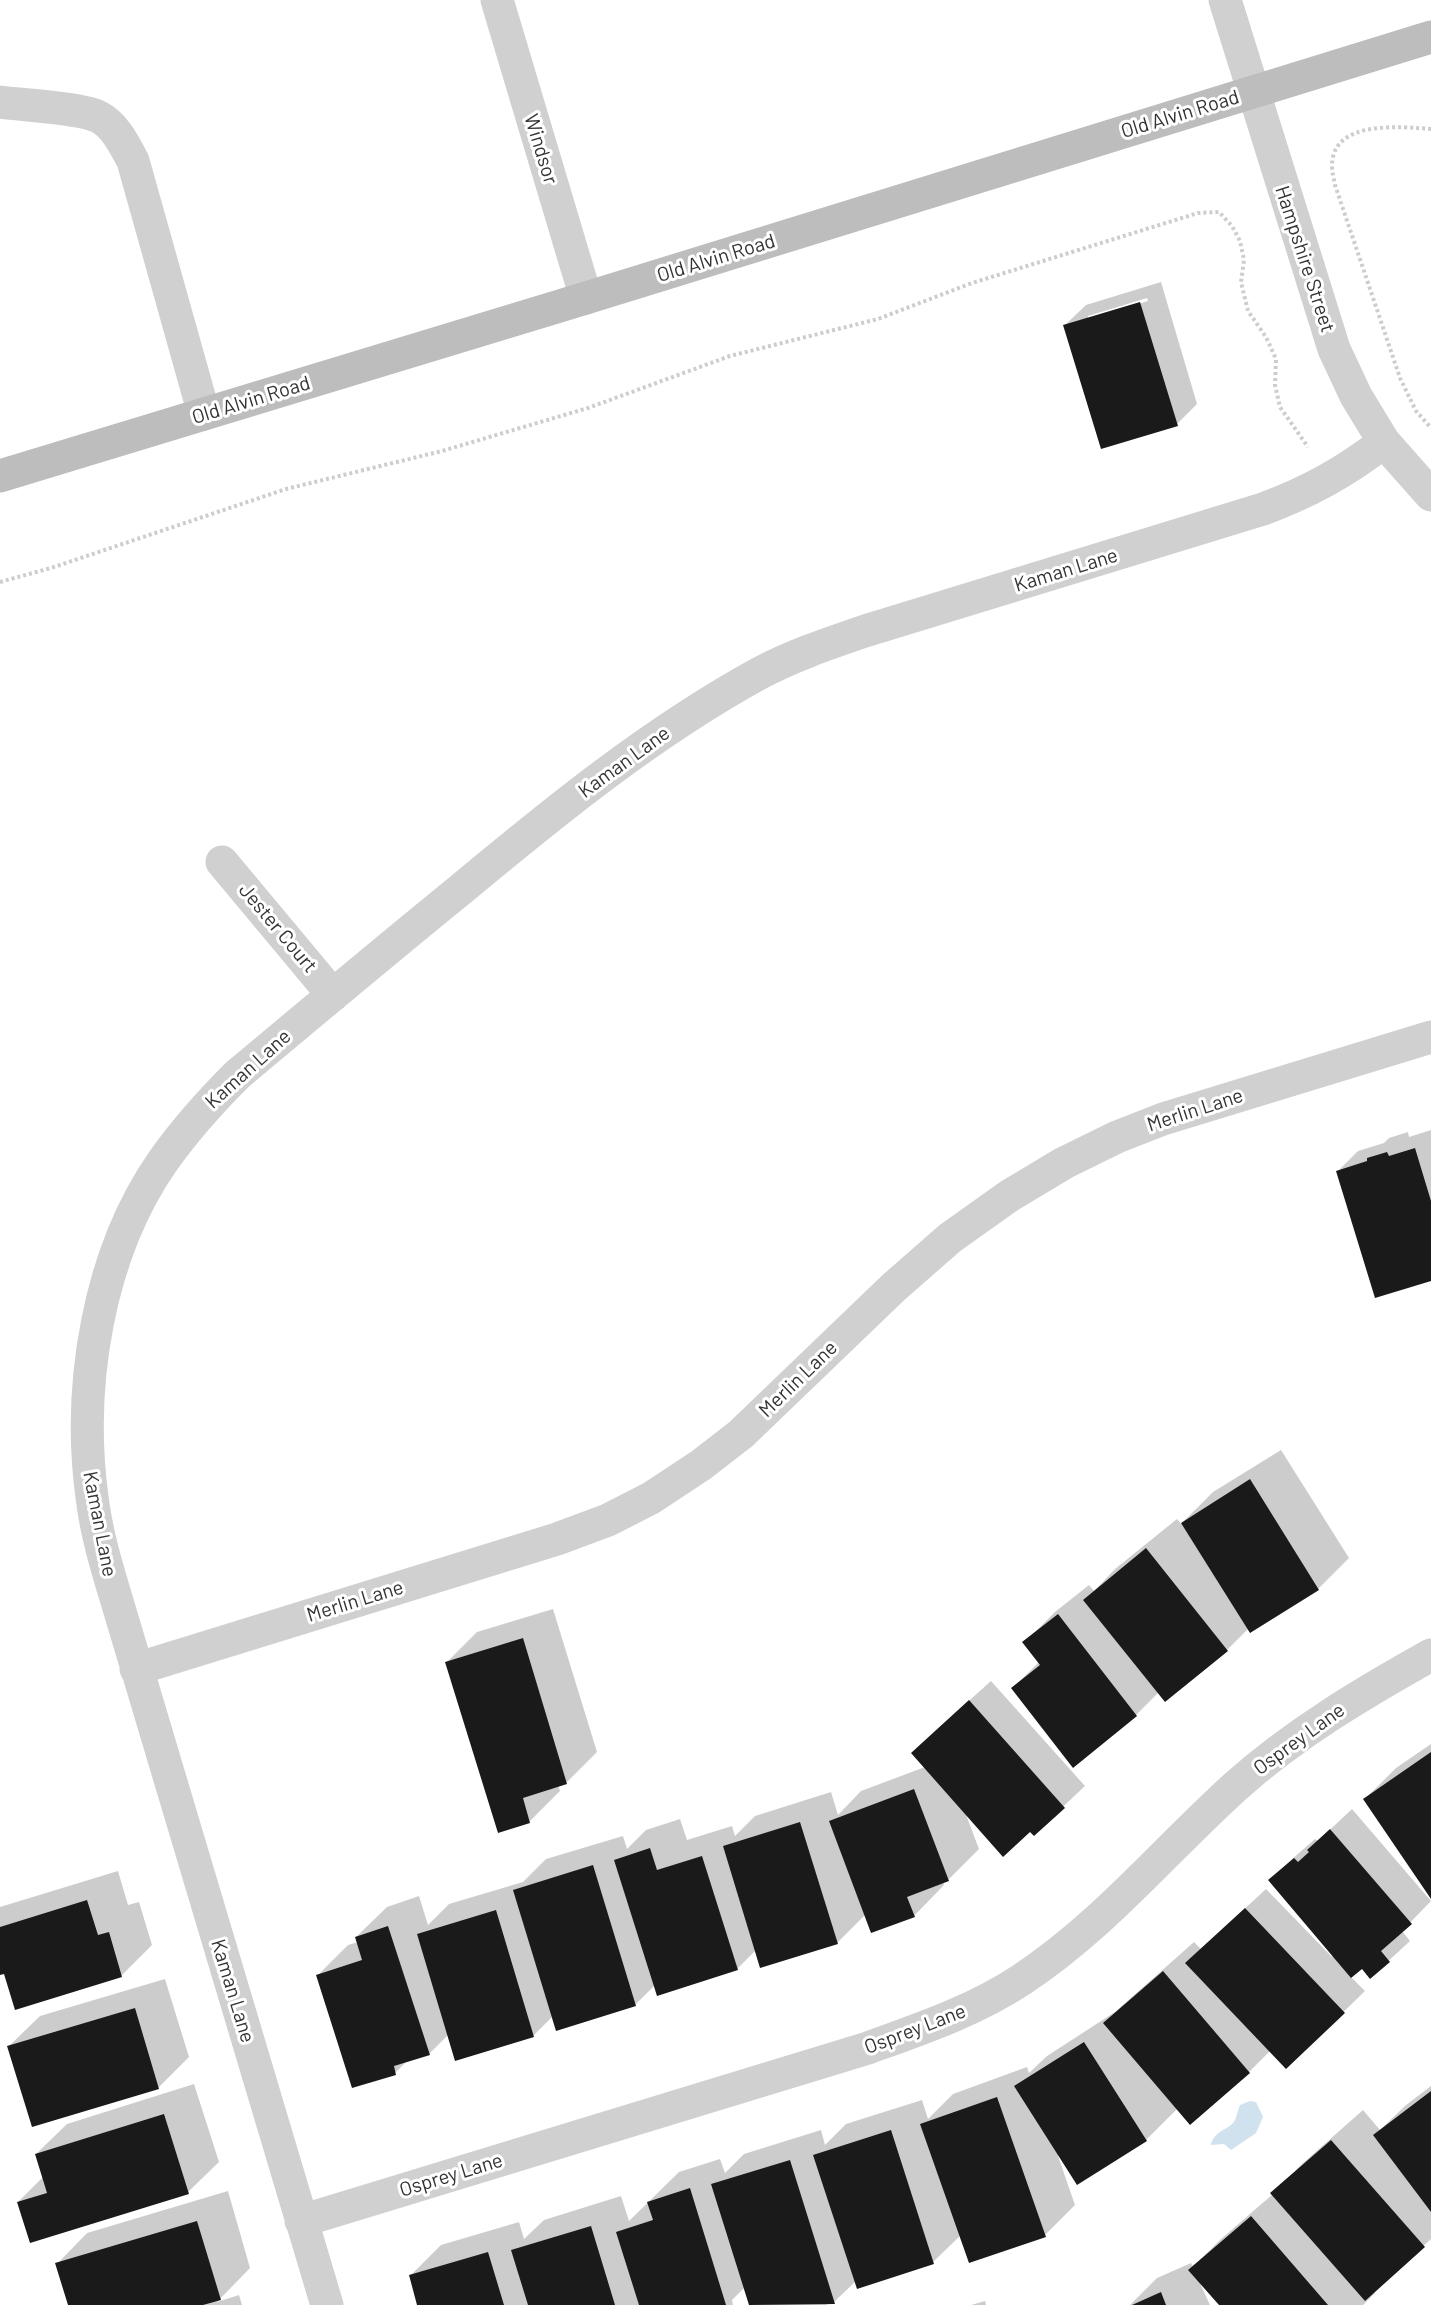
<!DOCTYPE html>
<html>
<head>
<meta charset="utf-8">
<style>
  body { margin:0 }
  canvas { display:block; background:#fff }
</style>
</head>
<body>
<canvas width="1431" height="2305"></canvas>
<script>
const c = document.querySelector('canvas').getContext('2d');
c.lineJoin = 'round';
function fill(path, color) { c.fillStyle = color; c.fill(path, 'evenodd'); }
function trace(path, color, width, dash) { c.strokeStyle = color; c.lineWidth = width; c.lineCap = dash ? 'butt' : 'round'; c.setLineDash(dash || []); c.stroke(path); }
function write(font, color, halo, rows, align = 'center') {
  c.font = font + ' Barlow,sans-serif'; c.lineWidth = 6; c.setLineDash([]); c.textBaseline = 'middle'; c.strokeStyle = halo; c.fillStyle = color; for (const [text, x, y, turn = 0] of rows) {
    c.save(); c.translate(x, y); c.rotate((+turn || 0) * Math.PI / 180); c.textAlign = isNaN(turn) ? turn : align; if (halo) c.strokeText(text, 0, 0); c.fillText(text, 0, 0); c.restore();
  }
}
const water = new Path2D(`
  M 1250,2101 L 1256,2102 L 1263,2117 L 1256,2133 L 1231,2150 L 1224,2144 L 1211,2145 C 1213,2133 1224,2131 1232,2124 C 1237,2120 1237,2111 1240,2105 Z`);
const shadow = new Path2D(`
  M 1161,282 L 1197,404 L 1177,424 L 1065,325 L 1086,305 ZM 1147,298 L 1148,301 L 1088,319 L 1088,316 Z
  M 1431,1130 L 1431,1279 L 1338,1171 L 1358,1151 L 1384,1143 L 1389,1138 L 1408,1132 L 1409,1137 Z
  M 1281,1450 L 1349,1558 L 1318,1589 L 1251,1631 L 1249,1628 L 1227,1650 L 1165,1700 L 1159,1692 L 1136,1715 L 1013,1688 L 1039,1662 L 1024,1643 L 1055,1612 L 1089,1585 L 1094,1591 L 1115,1569 L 1177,1519 L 1181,1524 L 1213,1492 Z
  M 553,1609 L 597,1752 L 567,1782 L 558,1785 L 560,1791 L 529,1822 L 447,1662 L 477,1632 Z
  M 991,1681 L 1085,1786 L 1034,1834 L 1030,1830 L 965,1812 L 979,1849 L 948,1880 L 943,1882 L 944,1885 L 914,1916 L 865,1915 L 837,1943 L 756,1950 L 737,1969 L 655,1985 L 635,2005 L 553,2016 L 534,2035 L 456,2059 L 449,2034 L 429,2054 L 408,2060 L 395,2073 L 318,1975 L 348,1945 L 358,1942 L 356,1937 L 387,1907 L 419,1896 L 428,1925 L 449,1904 L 523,1882 L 546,1859 L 623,1836 L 627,1849 L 646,1830 L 680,1819 L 687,1840 L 732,1826 L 735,1836 L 755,1816 L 831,1792 L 838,1815 L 861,1791 L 925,1767 L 933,1733 Z
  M 1431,1744 L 1431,1897 L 1365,1799 L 1396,1768 Z
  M 1352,1809 L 1431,1901 L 1402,1931 L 1410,1941 L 1371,1977 L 1362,1967 L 1351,1977 L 1365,1991 L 1287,2067 L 1271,2050 L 1249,2072 L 1178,2108 L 1146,2140 L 1058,2156 L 1075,2205 L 1045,2235 L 961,2235 L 933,2262 L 856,2281 L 834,2302 L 826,2305 L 751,2305 L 745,2287 L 732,2300 L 733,2305 L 419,2305 L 410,2276 L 441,2245 L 519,2222 L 524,2239 L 544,2220 L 621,2196 L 629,2221 L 679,2172 L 720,2159 L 725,2173 L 744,2154 L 821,2130 L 825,2145 L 846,2124 L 922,2100 L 928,2119 L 953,2094 L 1027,2067 L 1029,2073 L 1047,2056 L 1115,2012 L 1194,1942 L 1201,1949 L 1266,1889 L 1332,1957 L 1333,1955 L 1270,1881 L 1291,1860 L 1315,1839 L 1318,1841 Z
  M 118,1871 L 128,1905 L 139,1902 L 152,1945 L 121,1976 L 0,1974 L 0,1907 Z
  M 165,1979 L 189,2057 L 158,2088 L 9,2046 L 40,2016 Z
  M 194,2084 L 219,2162 L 188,2192 L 18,2202 L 43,2177 L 36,2154 L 67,2124 Z
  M 1431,2086 L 1431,2239 L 1373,2291 L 1375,2293 L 1363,2305 L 1221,2305 L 1200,2283 L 1210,2305 L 1130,2305 L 1157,2278 L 1191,2263 L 1193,2267 L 1221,2239 L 1273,2194 L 1303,2163 L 1363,2110 L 1380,2130 L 1406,2105 Z
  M 228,2191 L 250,2268 L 217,2302 L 239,2295 L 242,2305 L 70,2305 L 57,2264 L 87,2233 Z
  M 985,2301 L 986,2305 L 971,2305 Z`);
const building = new Path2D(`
  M 1140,302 L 1178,426 L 1101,449 L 1063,325 Z
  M 1415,1148 L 1431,1201 L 1431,1281 L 1375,1298 L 1336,1171 L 1367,1161 L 1367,1158 L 1387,1152 L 1389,1156 Z
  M 1250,1479 L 1319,1590 L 1250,1633 L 1181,1523 Z
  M 1146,1548 L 1228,1651 L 1165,1702 L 1083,1600 Z
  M 1058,1614 L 1137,1716 L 1073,1768 L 1011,1688 L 1040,1665 L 1022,1642 Z
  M 523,1638 L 567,1784 L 523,1798 L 530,1823 L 498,1833 L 445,1662 Z
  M 969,1700 L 1065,1808 L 1034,1836 L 1030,1832 L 1003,1857 L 911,1753 Z
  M 1431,1752 L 1431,1899 L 1363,1799 Z
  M 914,1789 L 949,1881 L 907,1897 L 915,1917 L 871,1933 L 829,1821 Z
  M 800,1822 L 838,1944 L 760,1968 L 723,1846 Z
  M 1330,1829 L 1412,1924 L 1381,1951 L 1390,1962 L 1370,1979 L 1362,1969 L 1351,1978 L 1268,1880 L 1294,1858 L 1298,1862 L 1309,1852 L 1307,1850 Z
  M 650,1848 L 657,1870 L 702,1856 L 738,1970 L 657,1996 L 614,1860 Z
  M 593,1865 L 636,2006 L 556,2031 L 513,1890 Z
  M 87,1900 L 98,1935 L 109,1932 L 122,1977 L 15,2010 L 4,1974 L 0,1975 L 0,1927 Z
  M 1245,1908 L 1345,2013 L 1286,2069 L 1185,1963 Z
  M 496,1910 L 534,2037 L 455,2061 L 417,1934 Z
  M 388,1926 L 430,2055 L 394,2066 L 396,2075 L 352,2088 L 316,1975 L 362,1960 L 355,1937 Z
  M 1163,1971 L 1250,2073 L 1190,2125 L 1103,2023 Z
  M 135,2008 L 159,2089 L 32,2127 L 7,2046 Z
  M 1084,2042 L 1147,2141 L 1077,2185 L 1014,2086 Z
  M 1431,2091 L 1431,2212 L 1373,2135 Z
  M 997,2097 L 1046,2237 L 969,2263 L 920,2124 Z
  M 164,2114 L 189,2194 L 30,2243 L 17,2202 L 47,2193 L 35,2154 Z
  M 891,2130 L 934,2264 L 857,2289 L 813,2155 Z
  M 1331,2140 L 1425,2247 L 1365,2301 L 1270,2193 Z
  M 790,2160 L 835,2304 L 749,2305 L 711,2184 Z
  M 690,2188 L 726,2305 L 639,2305 L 616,2232 L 653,2220 L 647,2202 Z
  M 1251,2216 L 1328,2305 L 1219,2305 L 1188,2270 Z
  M 197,2221 L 221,2300 L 203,2305 L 68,2305 L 55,2263 Z
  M 591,2226 L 615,2305 L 528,2305 L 511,2250 Z
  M 488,2252 L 504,2305 L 417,2305 L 409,2275 Z
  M 1161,2292 L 1166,2305 L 1132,2305 Z`);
const path = new Path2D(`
  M 1431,129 C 1401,127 1332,119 1332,166 C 1332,173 1334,179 1335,185 L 1400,378 L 1416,411 L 1431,428
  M 0,582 L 51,568 L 286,489 L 442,451 L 588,408 L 730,356 L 878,319 L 972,283 L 1198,213 L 1219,212 L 1232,226 L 1240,241 L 1244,260 L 1241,282 L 1248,311 L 1266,337 L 1276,359 L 1275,385 L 1280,407 L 1308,447`);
const street = new Path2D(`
  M 497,0 L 586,298
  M 1225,0 L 1334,349 L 1356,396 L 1384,442 L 1431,495
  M 0,102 C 22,105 82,108 99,117 C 115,125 125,146 133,161 L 204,414
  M 222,862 L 333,995
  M 136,1669 L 557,1539 L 608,1520 L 651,1498 L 701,1465 L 741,1434 L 894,1287 L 950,1238 L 1009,1196 L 1064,1163 L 1117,1137 L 1163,1119 L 1431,1037
  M 301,2221 L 868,2048 C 920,2029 974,2011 1021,1980 C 1102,1927 1164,1851 1236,1786 C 1294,1734 1363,1693 1431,1655
  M 327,2305 L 116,1598 C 106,1565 96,1531 92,1497 C 77,1386 98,1254 163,1161 C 185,1130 210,1102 237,1075 C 311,1013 385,951 460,890 C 555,811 652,732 760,673 C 794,655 830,643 865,631 L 1263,509 C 1309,492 1345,472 1384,442`);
const secondary = new Path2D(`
  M 0,476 L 586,298 L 1431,37`);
const streetNames = [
  ["Old Alvin Road",1180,114,-17],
  ["Windsor",541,149,73],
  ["Old Alvin Road",716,258,-17],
  ["Hampshire Street",1305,259,72],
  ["Old Alvin Road",251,400,-17],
  ["Kaman Lane",1066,570,-17],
  ["Kaman Lane",624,762,-36],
  ["Jester Court",278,928,50],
  ["Kaman Lane",248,1069,-42],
  ["Merlin Lane",1195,1110,-18],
  ["Merlin Lane",798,1379,-44],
  ["Kaman Lane",100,1524,79],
  ["Merlin Lane",355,1601,-17],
  ["Osprey Lane",1299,1739,-36],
  ["Kaman Lane",233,1991,73],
  ["Osprey Lane",915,2029,-21],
  ["Osprey Lane",451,2175,-17]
];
fill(water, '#cfe2ee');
fill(shadow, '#0003');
fill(building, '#1a1a1a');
trace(path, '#cdcdcd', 4, [3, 3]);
trace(street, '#d0d0d0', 33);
trace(secondary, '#bdbdbd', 33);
write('20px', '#333', '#fff', streetNames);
</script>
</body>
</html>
